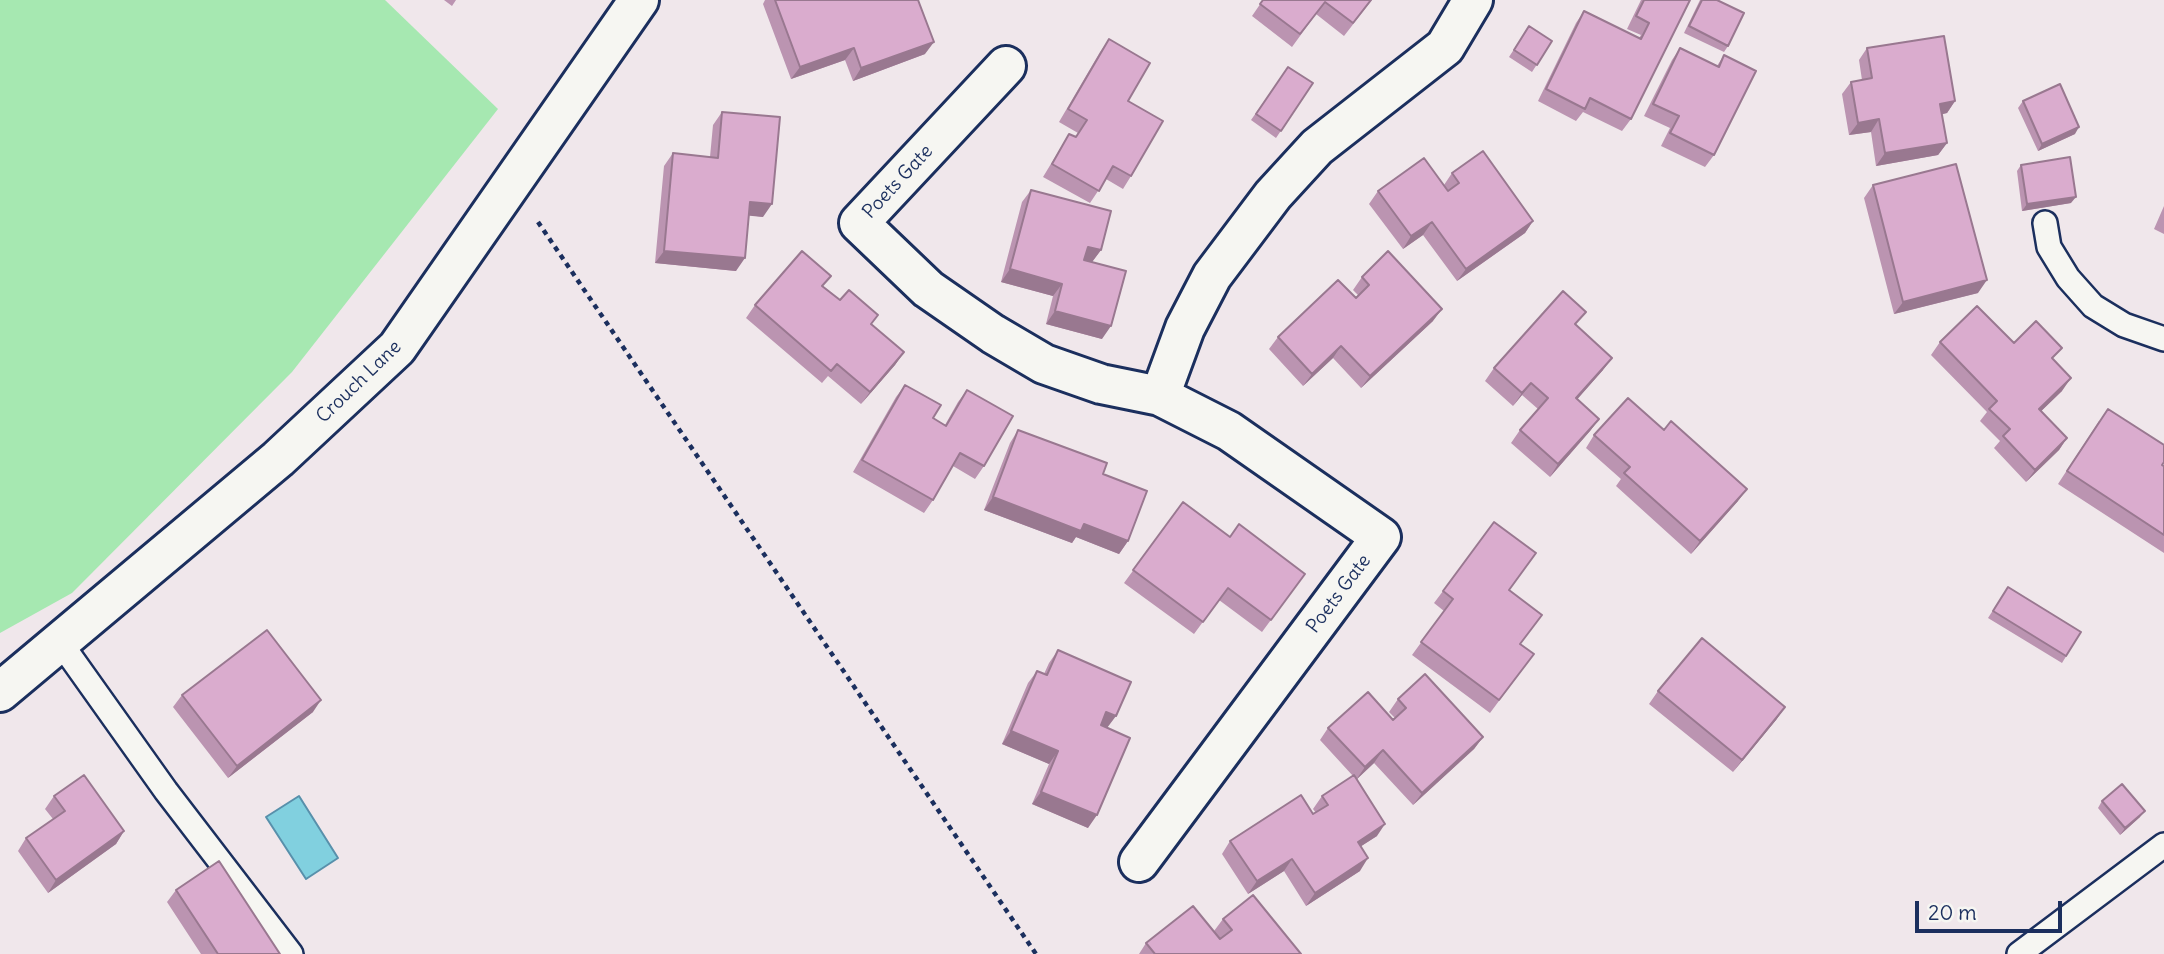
<!DOCTYPE html>
<html>
<head>
<meta charset="utf-8">
<style>
  body { margin:0 }
  #map { position:relative; width:2164px; height:954px; overflow:hidden; background:#f0e7eb; font-family:Delius,sans-serif }
  canvas { display:block }
  .scale { position:absolute; left:1915px; top:901px; width:147px; height:32px; box-sizing:border-box; border:4px solid #1b2f5e; border-top:0; padding-left:9px; font-size:21px; line-height:24px; white-space:nowrap; color:#1b2f5e; -webkit-text-stroke:5px #f6f6f2; paint-order:stroke }
</style>
</head>
<body>
<div id="map">
<canvas width="2164" height="954"></canvas>
<div class="scale">20 m</div>
</div>
<script>
const c = document.querySelector('canvas').getContext('2d');
c.lineJoin = 'round';
function fill(path, color) { c.fillStyle = color; c.fill(path, 'evenodd'); }
function trace(path, color, width, dash) { c.strokeStyle = color; c.lineWidth = width; c.lineCap = dash ? 'butt' : 'round'; c.setLineDash(dash || []); c.stroke(path); }
function write(font, color, halo, rows, align = 'center') {
  c.font = font + ' Delius,sans-serif'; c.lineWidth = 7; c.setLineDash([]); c.textBaseline = 'middle'; c.strokeStyle = halo; c.fillStyle = color; for (const [text, x, y, turn = 0] of rows) {
    c.save(); c.translate(x, y); c.rotate((+turn || 0) * Math.PI / 180); c.textAlign = isNaN(turn) ? turn : align; if (halo) c.strokeText(text, 0, 0); c.fillText(text, 0, 0); c.restore();
  }
}
const green = new Path2D(`
  M 0,0 L 385,0 L 498,109 L 292,372 L 72,593 L 0,633 Z`);
const water = new Path2D(`
  M 299,796 L 338,858 L 306,879 L 266,817 Z`);
const path = new Path2D(`
  M 538,222 L 1036,954`);
const service = new Path2D(`
  M 2045,223 L 2049,247 L 2068,278 L 2093,306 L 2124,325 L 2164,339
  M 60,642 L 166,791 L 291,954
  M 2019,954 L 2164,845`);
const minor = new Path2D(`
  M 1006,66 L 859,223 L 928,289 L 993,334 L 1044,364 L 1101,384 L 1160,396 L 1229,431 L 1381,537 L 1139,862
  M 1160,396 L 1185,328 L 1212,276 L 1273,195 L 1317,147 L 1445,47 L 1473,0`);
const tertiary = new Path2D(`
  M 0,692 L 278,459 L 397,348 L 639,0`);
const wall = new Path2D(`
  M 444,0 L 456,0 L 452,6 Z
  M 765,0 L 918,0 L 925,54 L 853,81 L 845,60 L 791,79 L 763,4 Z
  M 1263,0 L 1372,0 L 1344,36 L 1316,14 L 1292,47 L 1252,16 Z
  M 1641,0 L 1690,0 L 1631,119 L 1622,131 L 1583,112 L 1576,121 L 1538,101 L 1576,23 L 1584,11 L 1639,38 L 1641,35 L 1627,29 Z
  M 1700,0 L 1717,0 L 1728,46 L 1724,52 L 1684,33 Z
  M 1529,26 L 1552,41 L 1532,72 L 1509,57 Z
  M 1109,39 L 1128,101 L 1131,176 L 1123,189 L 1106,179 L 1090,203 L 1043,177 L 1069,134 L 1075,137 L 1078,133 L 1059,122 L 1100,52 Z
  M 1680,48 L 1717,66 L 1724,55 L 1714,155 L 1705,167 L 1661,146 L 1670,128 L 1644,116 L 1672,60 Z
  M 1867,48 L 1955,101 L 1947,113 L 1942,114 L 1947,143 L 1938,155 L 1876,166 L 1871,132 L 1849,135 L 1842,94 L 1851,82 L 1862,80 L 1859,60 Z
  M 1288,67 L 1313,83 L 1276,138 L 1251,120 Z
  M 2023,101 L 2075,134 L 2038,151 L 2018,108 Z
  M 722,112 L 763,217 L 749,215 L 736,271 L 655,263 L 664,166 L 673,153 L 710,157 L 713,125 Z
  M 2021,165 L 2071,203 L 2022,211 L 2017,171 Z
  M 1452,173 L 1533,221 L 1525,233 L 1457,281 L 1423,235 L 1403,249 L 1369,204 L 1378,191 L 1444,185 Z
  M 1873,185 L 1978,293 L 1894,314 L 1864,198 Z
  M 1031,190 L 1101,250 L 1092,262 L 1102,339 L 1046,324 L 1053,296 L 1001,282 L 1022,202 Z
  M 2164,206 L 2164,234 L 2154,229 Z
  M 1362,277 L 1433,321 L 1361,388 L 1333,358 L 1303,386 L 1269,349 L 1278,337 L 1356,298 L 1358,295 L 1353,290 Z
  M 823,286 L 904,352 L 895,365 L 861,404 L 828,376 L 822,383 L 746,318 L 755,305 Z
  M 1576,326 L 1603,370 L 1577,399 L 1599,419 L 1590,431 L 1550,477 L 1511,443 L 1520,430 L 1538,409 L 1522,395 L 1513,406 L 1485,381 L 1494,368 Z
  M 1940,342 L 2014,343 L 2054,360 L 2062,391 L 2041,411 L 2067,438 L 2059,450 L 2026,482 L 1994,448 L 2000,441 L 1980,421 L 1987,412 L 1931,355 Z
  M 905,385 L 933,418 L 945,425 L 958,402 L 967,390 L 984,466 L 975,479 L 953,466 L 933,500 L 924,513 L 853,472 L 896,397 Z
  M 2099,421 L 2164,466 L 2164,553 L 2058,484 Z
  M 1018,430 L 1103,474 L 1128,541 L 1119,554 L 1076,537 L 1072,543 L 984,510 L 1010,443 Z
  M 1594,435 L 1738,501 L 1691,554 L 1616,486 L 1621,479 L 1586,448 Z
  M 1183,502 L 1296,586 L 1262,632 L 1219,600 L 1194,634 L 1124,583 Z
  M 2008,587 L 2081,632 L 2062,663 L 1988,618 Z
  M 1510,590 L 1521,644 L 1534,654 L 1490,713 L 1412,655 L 1444,611 L 1434,603 L 1443,591 Z
  M 1058,650 L 1108,728 L 1088,828 L 1032,804 L 1049,764 L 1002,744 L 1028,683 L 1037,671 L 1044,674 L 1049,663 Z
  M 1658,691 L 1785,707 L 1776,720 L 1733,772 L 1649,704 Z
  M 182,695 L 313,712 L 228,778 L 173,707 Z
  M 1398,699 L 1483,737 L 1474,749 L 1413,805 L 1374,763 L 1357,779 L 1377,836 L 1361,846 L 1360,871 L 1306,906 L 1284,871 L 1248,894 L 1222,854 L 1230,841 L 1313,814 L 1316,813 L 1313,809 L 1322,796 L 1353,776 L 1320,740 L 1328,728 L 1393,720 L 1395,718 L 1389,712 Z
  M 54,796 L 124,831 L 116,844 L 48,893 L 18,851 L 26,838 L 53,819 L 45,809 Z
  M 2102,801 L 2140,817 L 2120,835 L 2098,808 Z
  M 176,890 L 280,954 L 201,954 L 167,902 Z
  M 1223,919 L 1301,954 L 1139,954 L 1146,943 L 1220,939 L 1214,931 Z`);
const shadedWall = new Path2D(`
  M 934,42 L 925,54 L 853,81 L 861,68 Z
  M 854,48 L 845,60 L 791,79 L 800,67 Z
  M 1955,101 L 1947,113 L 1931,117 L 1940,104 Z
  M 1879,119 L 1871,132 L 1849,135 L 1858,123 Z
  M 2079,127 L 2075,134 L 2038,151 L 2042,144 Z
  M 1947,143 L 1938,155 L 1876,166 L 1885,153 Z
  M 2076,197 L 2071,203 L 2022,211 L 2027,204 Z
  M 750,202 L 772,204 L 763,217 L 742,215 Z
  M 1533,221 L 1525,233 L 1457,281 L 1466,269 Z
  M 1432,222 L 1423,235 L 1403,249 L 1411,236 Z
  M 1088,247 L 1101,250 L 1092,262 L 1079,259 Z
  M 664,251 L 745,258 L 736,271 L 655,263 Z
  M 1010,269 L 1062,284 L 1053,296 L 1001,282 Z
  M 1987,280 L 1978,293 L 1894,314 L 1903,302 Z
  M 1442,309 L 1433,321 L 1361,388 L 1370,376 Z
  M 1055,311 L 1111,326 L 1102,339 L 1046,324 Z
  M 1341,346 L 1333,358 L 1303,386 L 1312,374 Z
  M 904,352 L 895,365 L 861,404 L 870,392 Z
  M 1612,358 L 1603,370 L 1567,411 L 1576,398 Z
  M 2071,378 L 2062,391 L 2031,421 L 2039,409 Z
  M 1531,383 L 1522,395 L 1513,406 L 1522,393 Z
  M 1599,419 L 1590,431 L 1550,477 L 1558,464 Z
  M 2067,438 L 2059,450 L 2026,482 L 2035,470 Z
  M 1747,489 L 1738,501 L 1691,554 L 1700,541 Z
  M 993,497 L 1084,524 L 1128,541 L 1119,554 L 1076,537 L 1072,543 L 984,510 Z
  M 321,700 L 313,712 L 228,778 L 237,766 Z
  M 1785,707 L 1776,720 L 1733,772 L 1742,760 Z
  M 1106,712 L 1116,716 L 1107,728 L 1098,724 Z
  M 1011,731 L 1058,751 L 1049,764 L 1002,744 Z
  M 1483,737 L 1474,749 L 1413,805 L 1422,793 Z
  M 1383,750 L 1374,763 L 1356,780 L 1365,767 Z
  M 1041,792 L 1097,815 L 1088,828 L 1032,804 Z
  M 2145,811 L 2140,817 L 2120,835 L 2125,828 Z
  M 1385,824 L 1377,836 L 1349,854 L 1358,842 Z
  M 124,831 L 116,844 L 48,893 L 56,880 Z
  M 1368,858 L 1360,871 L 1306,906 L 1315,893 Z
  M 1292,859 L 1284,871 L 1248,894 L 1257,881 Z`);
const building = new Path2D(`
  M 775,0 L 918,0 L 934,42 L 861,68 L 854,48 L 800,67 Z
  M 1263,0 L 1371,0 L 1353,23 L 1325,2 L 1300,34 L 1260,4 Z
  M 1644,0 L 1690,0 L 1631,119 L 1590,98 L 1585,109 L 1546,89 L 1584,11 L 1641,39 L 1649,23 L 1636,16 Z
  M 1702,0 L 1717,0 L 1744,13 L 1728,46 L 1689,26 Z
  M 1529,26 L 1552,41 L 1537,65 L 1514,50 Z
  M 1944,36 L 1955,101 L 1940,104 L 1947,143 L 1885,153 L 1879,119 L 1858,123 L 1851,82 L 1872,78 L 1867,48 Z
  M 1109,39 L 1150,63 L 1128,101 L 1163,121 L 1131,176 L 1113,166 L 1099,191 L 1052,164 L 1069,134 L 1076,137 L 1087,120 L 1068,109 Z
  M 1680,48 L 1719,67 L 1724,55 L 1756,71 L 1714,155 L 1670,133 L 1679,116 L 1653,104 Z
  M 1288,67 L 1313,83 L 1281,131 L 1256,114 Z
  M 2060,84 L 2079,127 L 2042,144 L 2023,101 Z
  M 722,112 L 780,117 L 772,204 L 750,202 L 745,258 L 664,251 L 673,153 L 718,158 Z
  M 1483,151 L 1533,221 L 1466,269 L 1432,222 L 1411,236 L 1378,191 L 1424,158 L 1448,191 L 1459,183 L 1452,173 Z
  M 2070,157 L 2076,197 L 2027,204 L 2021,165 Z
  M 1956,164 L 1987,280 L 1903,302 L 1873,185 Z
  M 1031,190 L 1111,211 L 1101,250 L 1088,247 L 1084,260 L 1126,271 L 1111,326 L 1055,311 L 1062,284 L 1010,269 Z
  M 802,251 L 831,276 L 822,286 L 840,300 L 849,290 L 878,315 L 871,324 L 904,352 L 870,392 L 837,364 L 831,371 L 755,305 Z
  M 1388,251 L 1442,309 L 1370,376 L 1341,346 L 1312,374 L 1278,337 L 1338,280 L 1356,298 L 1369,285 L 1362,277 Z
  M 1563,291 L 1586,312 L 1575,324 L 1612,358 L 1576,398 L 1599,419 L 1558,464 L 1520,430 L 1548,398 L 1531,383 L 1522,393 L 1494,368 Z
  M 1977,306 L 2014,343 L 2036,321 L 2062,348 L 2052,358 L 2071,378 L 2039,409 L 2067,438 L 2035,470 L 2003,436 L 2010,429 L 1989,409 L 1997,401 L 1940,342 Z
  M 905,385 L 941,405 L 933,418 L 946,426 L 967,390 L 1013,416 L 984,466 L 960,453 L 933,500 L 862,460 Z
  M 1628,398 L 1664,430 L 1671,421 L 1747,489 L 1700,541 L 1624,473 L 1630,467 L 1594,435 Z
  M 2108,409 L 2164,445 L 2164,462 L 2162,465 L 2164,466 L 2164,535 L 2067,471 Z
  M 1018,430 L 1107,463 L 1103,474 L 1147,491 L 1128,541 L 1084,524 L 1081,531 L 993,497 Z
  M 1183,502 L 1230,537 L 1239,524 L 1305,574 L 1271,620 L 1228,588 L 1203,622 L 1133,570 Z
  M 1494,522 L 1536,553 L 1509,590 L 1542,615 L 1520,644 L 1534,654 L 1499,700 L 1421,642 L 1453,599 L 1443,591 Z
  M 2008,587 L 2081,632 L 2066,656 L 1993,611 Z
  M 267,630 L 321,700 L 237,766 L 182,695 Z
  M 1702,638 L 1785,707 L 1742,760 L 1658,691 Z
  M 1058,650 L 1131,682 L 1116,716 L 1106,712 L 1101,725 L 1130,738 L 1097,815 L 1041,792 L 1058,751 L 1011,731 L 1037,671 L 1047,675 Z
  M 1425,674 L 1483,737 L 1422,793 L 1383,750 L 1365,767 L 1328,728 L 1368,692 L 1393,720 L 1406,708 L 1398,699 Z
  M 84,775 L 124,831 L 56,880 L 26,838 L 65,811 L 54,796 Z
  M 1354,775 L 1385,824 L 1358,842 L 1368,858 L 1315,893 L 1292,859 L 1257,881 L 1230,841 L 1301,795 L 1313,814 L 1328,805 L 1322,796 Z
  M 2122,784 L 2145,811 L 2125,828 L 2102,801 Z
  M 219,861 L 280,954 L 218,954 L 176,890 Z
  M 1253,895 L 1301,954 L 1155,954 L 1146,943 L 1193,906 L 1220,939 L 1232,930 L 1223,919 Z`);
const streetNames = [
  ["Poets Gate",898,182,-47],
  ["Crouch Lane",359,382,-44],
  ["Poets Gate",1339,594,-53]
];
fill(green, '#a6e8b1');
fill(water, '#81d0df');
trace(water, '#5890ab', 2);
trace(service, '#1b2f5e', 28);
trace(minor, '#1b2f5e', 44);
trace(tertiary, '#1b2f5e', 44);
trace(path, '#1b2f5e', 4.5, [5, 5]);
trace(service, '#f6f6f2', 23);
trace(minor, '#f6f6f2', 38);
trace(tertiary, '#f6f6f2', 38);
fill(wall, '#bb94b1');
fill(shadedWall, '#997890');
fill(building, '#daacce');
trace(building, '#997890', 2);
write('19px', '#1b2f5e', '#f6f6f2', streetNames);
</script>
</body>
</html>
